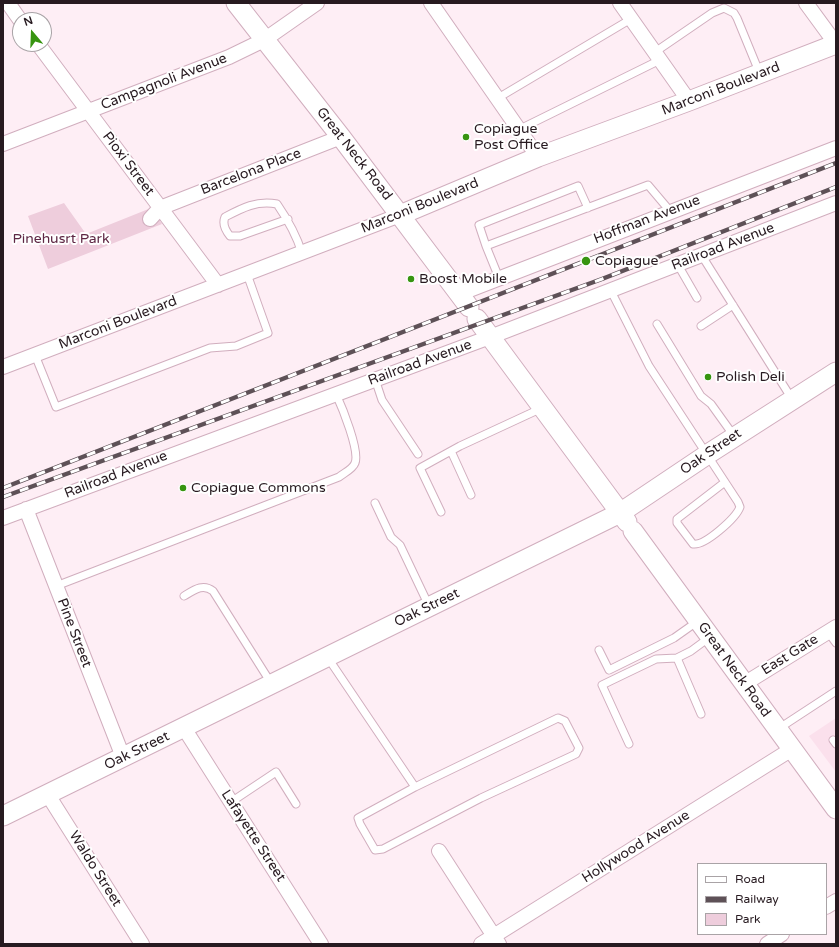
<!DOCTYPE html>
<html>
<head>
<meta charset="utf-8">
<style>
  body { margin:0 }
  #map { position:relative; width:839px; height:947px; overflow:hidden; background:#feeef5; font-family:"Varela Round",sans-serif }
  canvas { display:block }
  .frame { position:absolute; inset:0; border:4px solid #271a20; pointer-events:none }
  .legend { position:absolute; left:697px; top:863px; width:130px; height:72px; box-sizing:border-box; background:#fff; border:1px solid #a9a3a6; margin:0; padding:5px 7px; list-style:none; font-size:12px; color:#271a20 }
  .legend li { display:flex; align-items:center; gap:8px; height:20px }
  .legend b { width:20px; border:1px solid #a9a3a6 }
  .north { position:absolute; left:12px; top:12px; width:40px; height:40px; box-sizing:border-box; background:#fff; border:1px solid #a9a3a6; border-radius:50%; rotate:341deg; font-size:11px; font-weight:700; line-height:16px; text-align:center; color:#271a20 }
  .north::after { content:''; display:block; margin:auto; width:14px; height:18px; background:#379410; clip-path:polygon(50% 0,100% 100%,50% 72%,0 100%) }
</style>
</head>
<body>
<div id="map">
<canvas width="839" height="947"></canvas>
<div class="frame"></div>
<ul class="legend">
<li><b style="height:5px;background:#fff"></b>Road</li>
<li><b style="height:5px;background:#5e5157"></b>Railway</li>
<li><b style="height:11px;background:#eecddc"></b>Park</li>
</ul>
<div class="north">N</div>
</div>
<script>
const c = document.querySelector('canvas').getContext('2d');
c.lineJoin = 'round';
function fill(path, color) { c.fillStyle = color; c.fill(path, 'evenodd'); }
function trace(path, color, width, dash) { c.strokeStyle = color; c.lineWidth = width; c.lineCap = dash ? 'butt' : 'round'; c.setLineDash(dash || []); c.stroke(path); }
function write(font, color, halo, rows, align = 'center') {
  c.font = font + ' "Varela Round",sans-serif'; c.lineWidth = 4; c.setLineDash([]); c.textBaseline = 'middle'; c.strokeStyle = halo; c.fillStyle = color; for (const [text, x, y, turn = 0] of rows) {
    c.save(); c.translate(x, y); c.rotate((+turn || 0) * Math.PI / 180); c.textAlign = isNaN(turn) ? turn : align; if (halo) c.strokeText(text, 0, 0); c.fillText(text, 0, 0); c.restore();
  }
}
const built = new Path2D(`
  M 836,718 L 836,772 L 809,736 Z`);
const green = new Path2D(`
  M 64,203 L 86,234 L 151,208 L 162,224 L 48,269 L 28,216 Z`);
const lane = new Path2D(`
  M 655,52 L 712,13 L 724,8 L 734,13 L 737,18 L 760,74
  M 498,98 L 631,19
  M 520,129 L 660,60
  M 288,219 L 240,236 L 230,236 C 225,230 222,224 225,217 C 242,208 257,200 277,204 C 288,220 296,234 302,253
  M 486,246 L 479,225 L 578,186 L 588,208
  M 702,256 L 792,399
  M 678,265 L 697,298
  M 499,278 L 486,246 L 648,185 L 670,211
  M 611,291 L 649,366 L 738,502 L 740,507 C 736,518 705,546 693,544 L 677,523 L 677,519 L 725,482
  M 657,324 L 701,396 L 711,404 L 734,436
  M 701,326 L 733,305
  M 35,355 L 56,407 L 210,348 L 236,346 L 268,333 L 247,274
  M 375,379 L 382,400 L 418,454
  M 451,451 L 471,495
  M 375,503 L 391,537 L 400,545 L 429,606
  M 441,512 L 420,468 L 460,446 L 542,408
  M 56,586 L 339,477 C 344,473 353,469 355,463 C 360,451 342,407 336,394
  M 184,596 C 194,590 203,583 213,591 L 271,683
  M 828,632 L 836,643
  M 599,650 L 609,670 L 674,638 L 698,621
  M 328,658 L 415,787 L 358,818 L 360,824 L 375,850 L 383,849 L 481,798 L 576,754 L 579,748 L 565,721 L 558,718 L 415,787
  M 701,714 L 677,658 L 691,651 L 710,637
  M 778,729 L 836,691
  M 833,740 L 836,744
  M 629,744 L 602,685 L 656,659 L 677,658
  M 231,802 L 276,772 L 296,804`);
const street = new Path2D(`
  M 8,3 L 20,20
  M 431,3 L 538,157
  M 620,3 L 689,101
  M 806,3 L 836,44
  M 38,44 L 218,285
  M 3,144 L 229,57 L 264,40 L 317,3
  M 150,219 L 160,208 L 341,137
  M 459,294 L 836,148
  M 3,367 L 400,215
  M 26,509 L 123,757
  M 3,518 L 490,337 L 836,203
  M 744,684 L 836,627
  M 184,728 L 321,944
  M 48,795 L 142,944
  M 439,851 L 499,944
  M 826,907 L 836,901
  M 481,944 L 792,749
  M 767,944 L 782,934`);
const secondary = new Path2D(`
  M 236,3 L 341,137 L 469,307
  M 400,215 L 538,157 L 689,101 L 836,44
  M 477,319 L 627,522
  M 633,531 L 836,809
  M 3,816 L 620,513 L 708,454 L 836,372`);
const rail = new Path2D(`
  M 3,488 L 836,163
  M 3,497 L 602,279 L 836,187`);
const markers = [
  [466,137,4,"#379410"],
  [586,261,5,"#379410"],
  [411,279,4,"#379410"],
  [708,377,4,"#379410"],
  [183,488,4,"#379410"]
];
const streetNames = [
  ["Campagnoli Avenue",164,82,-21],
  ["Marconi Boulevard",721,89,-21],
  ["Great Neck Road",354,154,52],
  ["Pioxi Street",128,164,53],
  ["Barcelona Place",251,172,-21],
  ["Marconi Boulevard",420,206,-22],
  ["Hoffman Avenue",647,220,-21],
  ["Railroad Avenue",723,247,-21],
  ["Marconi Boulevard",118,323,-21],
  ["Railroad Avenue",420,363,-20],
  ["Oak Street",711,452,-34],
  ["Railroad Avenue",116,475,-21],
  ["Oak Street",427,608,-26],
  ["Pine Street",74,633,69],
  ["East Gate",790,655,-32],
  ["Great Neck Road",734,670,54],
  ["Oak Street",137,751,-26],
  ["Lafayette Street",253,836,57],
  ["Hollywood Avenue",636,847,-32],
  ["Waldo Street",95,869,58]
];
const poiNames = [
  ["Copiague",474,129],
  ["Post Office",474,145],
  ["Copiague",595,261],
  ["Boost Mobile",419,279],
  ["Polish Deli",716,377],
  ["Copiague Commons",191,488]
];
const parkNames = [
  ["Pinehusrt Park",61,239]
];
fill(built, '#fbe0ec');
fill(green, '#eecddc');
trace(lane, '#d1aebe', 9);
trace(street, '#d1aebe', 16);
trace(secondary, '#d1aebe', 21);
trace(lane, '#fff', 7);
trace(street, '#fff', 14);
trace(secondary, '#fff', 19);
trace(rail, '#5e5157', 4.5);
trace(rail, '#fff', 3, [9]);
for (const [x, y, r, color] of markers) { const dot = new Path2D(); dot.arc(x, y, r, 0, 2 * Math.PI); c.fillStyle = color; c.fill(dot); trace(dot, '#fff', 1.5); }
write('14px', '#271a20', '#fff', streetNames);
write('14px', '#271a20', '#fff', poiNames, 'left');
write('14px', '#5e2744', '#fff', parkNames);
</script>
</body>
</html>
